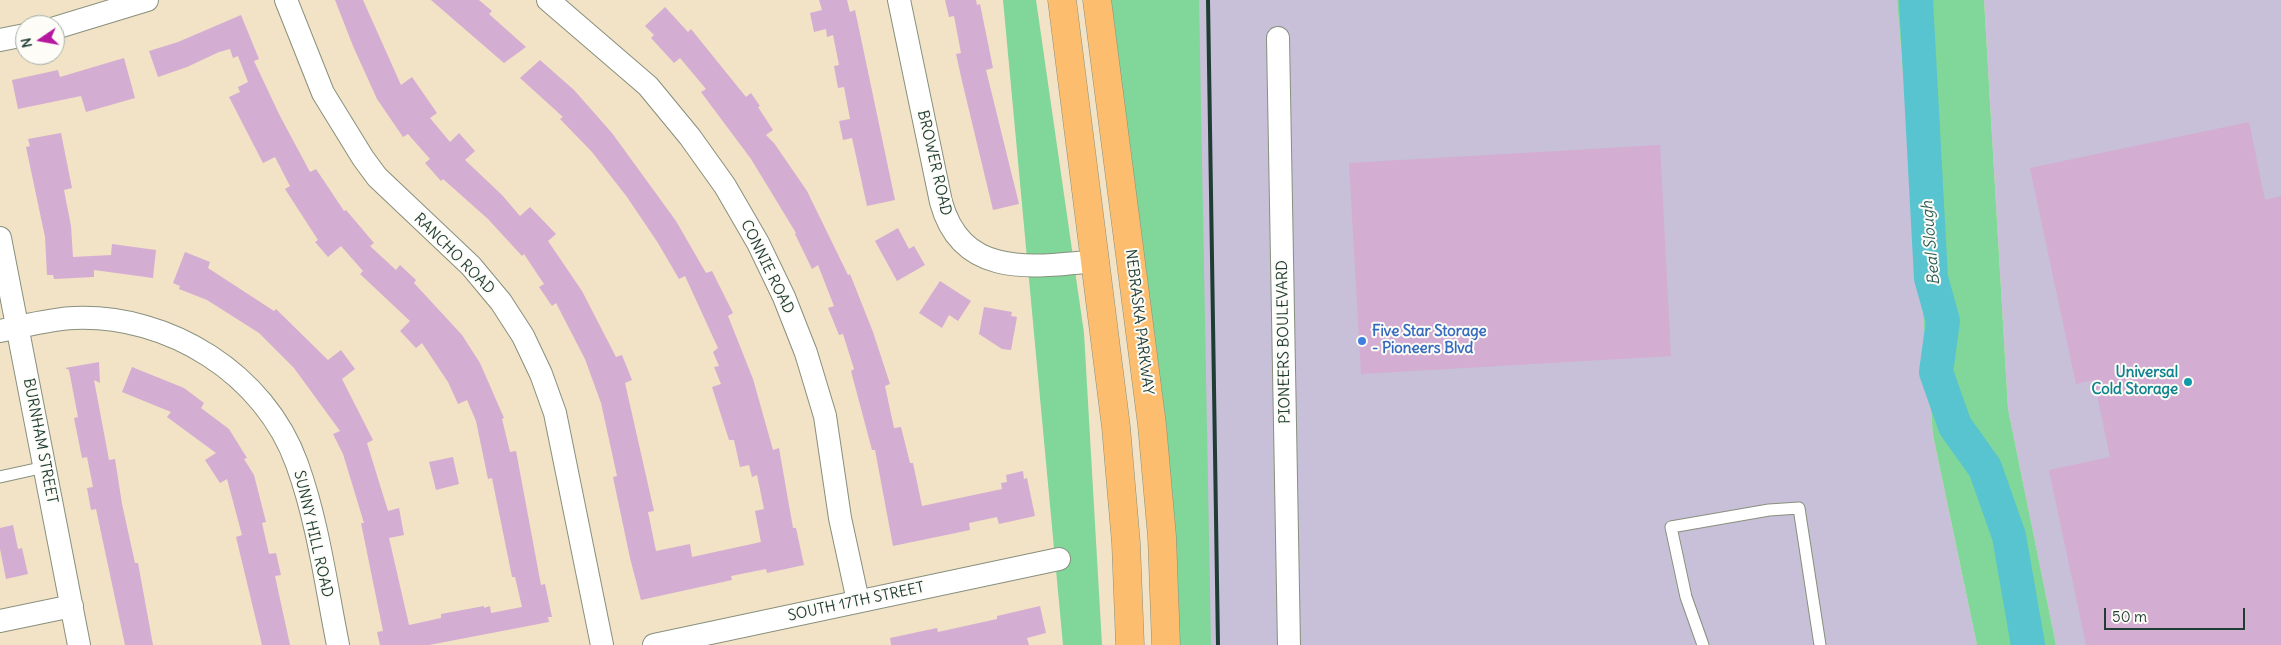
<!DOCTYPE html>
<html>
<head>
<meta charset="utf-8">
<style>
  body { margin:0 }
  #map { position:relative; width:2281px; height:645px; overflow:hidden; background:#f2e2c6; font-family:Delius,sans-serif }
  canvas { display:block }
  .north { position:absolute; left:15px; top:15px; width:50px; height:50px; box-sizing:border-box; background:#fdfcf7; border:1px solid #a4b0a9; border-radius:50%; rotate:258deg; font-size:14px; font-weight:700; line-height:20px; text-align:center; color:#1f3d34 }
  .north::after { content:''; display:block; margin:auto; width:18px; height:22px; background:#b5179e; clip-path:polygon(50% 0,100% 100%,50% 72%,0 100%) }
  .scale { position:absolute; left:2104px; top:608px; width:141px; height:22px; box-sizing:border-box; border:2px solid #1f3d34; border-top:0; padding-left:6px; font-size:15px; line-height:18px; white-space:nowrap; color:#1f3d34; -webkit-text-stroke:4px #fdfcf7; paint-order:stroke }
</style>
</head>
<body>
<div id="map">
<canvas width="2281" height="645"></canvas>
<div class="north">N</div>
<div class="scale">50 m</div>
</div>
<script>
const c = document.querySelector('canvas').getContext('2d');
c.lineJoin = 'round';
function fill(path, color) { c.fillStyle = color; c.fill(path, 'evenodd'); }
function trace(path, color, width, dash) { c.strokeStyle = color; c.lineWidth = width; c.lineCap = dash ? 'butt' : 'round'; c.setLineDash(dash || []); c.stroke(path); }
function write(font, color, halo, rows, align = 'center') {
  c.font = font + ' Delius,sans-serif'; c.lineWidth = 4; c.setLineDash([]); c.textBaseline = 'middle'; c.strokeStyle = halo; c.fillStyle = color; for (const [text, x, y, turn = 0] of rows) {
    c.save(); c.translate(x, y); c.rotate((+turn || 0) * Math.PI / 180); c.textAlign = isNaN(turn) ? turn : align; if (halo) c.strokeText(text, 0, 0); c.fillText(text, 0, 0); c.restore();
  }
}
const industrial = new Path2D(`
  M 1177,0 L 1897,0 L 1933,435 L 1977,645 L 1194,645 Z
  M 1984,0 L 2281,0 L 2281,645 L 2056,645 L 2008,409 Z`);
const green = new Path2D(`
  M 1003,0 L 1036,0 L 1084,333 L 1102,645 L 1063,645 Z
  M 1109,0 L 1199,0 L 1211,645 L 1178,645 L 1131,154 Z
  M 1897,0 L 1984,0 L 2008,409 L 2056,645 L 1977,645 L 1933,435 Z`);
const river = new Path2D(`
  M 1916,0 L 1931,278 L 1943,321 L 1936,372 L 1955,426 L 1985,468 L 2009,536 L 2028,645`);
const building = new Path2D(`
  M 335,0 L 363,0 L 401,85 L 412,77 L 437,113 L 430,118 L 450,142 L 459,133 L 475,151 L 465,160 L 502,195 L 520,216 L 530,207 L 556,234 L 548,241 L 582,291 L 616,357 L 622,355 L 632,380 L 625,383 L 654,511 L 648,512 L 656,551 L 690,544 L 692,557 L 761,542 L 755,511 L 764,509 L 757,475 L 752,477 L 749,465 L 740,467 L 734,440 L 729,440 L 712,387 L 721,384 L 714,367 L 719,366 L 713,352 L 718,348 L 685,276 L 679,279 L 658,243 L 627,197 L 592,152 L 560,119 L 563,117 L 520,78 L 540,60 L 574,90 L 612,133 L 676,221 L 706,273 L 712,271 L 733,313 L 728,316 L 753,379 L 773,450 L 779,448 L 793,528 L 796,528 L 804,565 L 767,573 L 766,569 L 731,576 L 732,580 L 641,600 L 630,558 L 613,477 L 617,476 L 601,403 L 585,359 L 556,303 L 552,306 L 539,287 L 544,284 L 524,254 L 522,256 L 488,219 L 443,179 L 441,181 L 425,163 L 430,159 L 408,134 L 403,137 L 377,99 L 353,46 Z
  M 431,0 L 479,0 L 492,11 L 489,14 L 526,47 L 504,63 Z
  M 819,0 L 847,0 L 850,12 L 855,10 L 895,200 L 867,206 L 852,138 L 843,140 L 839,121 L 850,119 L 844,87 L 838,88 L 834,66 L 839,65 L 833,35 L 827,37 L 826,29 L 814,32 L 810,13 L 822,10 Z
  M 945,0 L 976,0 L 977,5 L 980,4 L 993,68 L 986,70 L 1019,204 L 993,210 L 962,81 L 956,54 L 961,53 L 954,16 L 949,17 Z
  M 665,7 L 688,32 L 691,29 L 746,97 L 751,93 L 760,106 L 758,107 L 773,130 L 766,135 L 774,143 L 807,191 L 848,275 L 850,274 L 873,332 L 890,384 L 885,386 L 894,428 L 901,427 L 910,463 L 913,463 L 922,506 L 1002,489 L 1001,483 L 1007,482 L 1006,475 L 1023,471 L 1024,479 L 1027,478 L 1035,516 L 999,524 L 997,517 L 969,523 L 970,530 L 893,546 L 875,450 L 872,450 L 851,371 L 854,369 L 843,334 L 839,335 L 828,308 L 834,306 L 818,265 L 812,269 L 795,234 L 796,233 L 751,159 L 701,92 L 706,89 L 680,58 L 674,63 L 651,38 L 654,35 L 645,26 Z
  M 241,15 L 259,59 L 254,61 L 280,116 L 310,172 L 316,169 L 344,211 L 346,210 L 374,243 L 370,246 L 396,270 L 400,265 L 416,280 L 414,283 L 462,335 L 480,363 L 504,418 L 502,419 L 510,452 L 516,451 L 541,585 L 545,584 L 552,617 L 548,617 L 549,622 L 429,645 L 380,645 L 377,632 L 383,631 L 361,523 L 364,523 L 343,454 L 333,434 L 340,431 L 294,368 L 259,333 L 207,300 L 179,289 L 180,286 L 173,283 L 185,252 L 210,262 L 208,268 L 274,311 L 276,309 L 328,360 L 341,350 L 355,369 L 342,379 L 373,440 L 367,443 L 388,511 L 399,508 L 404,535 L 389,538 L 409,625 L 441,618 L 441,614 L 484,606 L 484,608 L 490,606 L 491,613 L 522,607 L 515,577 L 512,577 L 492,478 L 488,479 L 476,421 L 467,400 L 458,404 L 448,382 L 422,343 L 416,348 L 400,331 L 410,321 L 360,274 L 363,271 L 341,246 L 328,257 L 315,242 L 318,240 L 285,189 L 290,186 L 275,157 L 263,163 L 229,97 L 240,92 L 238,87 L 248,82 L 238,56 L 233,58 L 230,49 L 219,52 L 187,67 L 158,77 L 149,51 L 178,42 Z
  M 124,58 L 135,98 L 86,112 L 81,96 L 18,109 L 12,80 L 58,70 L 60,77 Z
  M 2249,122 L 2265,200 L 2281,196 L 2281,645 L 2086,645 L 2049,470 L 2110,457 L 2094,380 L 2076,384 L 2030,168 Z
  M 61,133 L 72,188 L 64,190 L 71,226 L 73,257 L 111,255 L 112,244 L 156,250 L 153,278 L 94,270 L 94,277 L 54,279 L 53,275 L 47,275 L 45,237 L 26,147 L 30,146 L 28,139 Z
  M 1660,145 L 1671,356 L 1361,374 L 1349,163 Z
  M 898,228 L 909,249 L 914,246 L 925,265 L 897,281 L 875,241 Z
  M 940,281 L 971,301 L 958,321 L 949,315 L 942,328 L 919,313 Z
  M 984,307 L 1012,312 L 1011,316 L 1017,317 L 1011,350 L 1002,349 L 979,334 Z
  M 99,362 L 100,383 L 94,380 L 109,460 L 115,459 L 122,504 L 135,563 L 138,563 L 153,645 L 125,645 L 96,509 L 91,510 L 87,488 L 93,487 L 87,457 L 82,458 L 74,418 L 78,417 L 69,370 L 65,368 Z
  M 132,367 L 184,388 L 204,403 L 201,408 L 229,429 L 247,458 L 244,459 L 254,475 L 266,522 L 262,523 L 269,554 L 276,553 L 281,575 L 275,576 L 290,645 L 262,645 L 236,537 L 242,535 L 227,479 L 220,483 L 205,460 L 216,453 L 167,417 L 171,412 L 122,392 Z
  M 453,457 L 459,484 L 436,490 L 429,462 Z
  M 13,525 L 18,549 L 22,548 L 28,574 L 6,579 L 0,549 L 0,528 Z
  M 1040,606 L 1046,633 L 1027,638 L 1029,645 L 891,645 L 890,638 L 937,628 L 938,632 L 997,619 L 997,616 Z`);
const service = new Path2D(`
  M 0,477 L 45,467
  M 1703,645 L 1686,597 L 1671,527 L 1769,510 L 1799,508 L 1820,645`);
const minor = new Path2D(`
  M 286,0 L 323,93 L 363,158 L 377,177 L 471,266 L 501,302 L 523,336 L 541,374 L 555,413 L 602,645
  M 548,0 L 648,86 L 690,137 L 725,186 L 758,243 L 784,297 L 806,353 L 825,416 L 840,518 L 858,601
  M 899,0 L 941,202 C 962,279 1033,267 1096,261
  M 55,28 L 147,0
  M 1278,38 L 1289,645
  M 0,40 L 25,35
  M 0,238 L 79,645
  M 0,331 C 25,326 49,319 74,318 C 169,314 265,374 297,464 C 318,522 326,585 338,645
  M 0,621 L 72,606
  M 654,645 L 1059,559`);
const primary = new Path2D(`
  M 1062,0 L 1116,427 L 1126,543 L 1130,645
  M 1097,0 L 1152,425 L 1162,537 L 1166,645`);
const rail = new Path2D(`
  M 1208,0 L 1218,645`);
const markers = [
  [1362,341,5,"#3f7fe0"],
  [2188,382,5,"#0f9aa8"]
];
const streetNames = [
  ["BROWER ROAD",934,163,77],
  ["RANCHO ROAD",454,254,45],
  ["CONNIE ROAD",767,267,64],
  ["NEBRASKA PARKWAY",1139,322,83],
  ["PIONEERS BOULEVARD",1284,342,-91],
  ["BURNHAM STREET",40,441,79],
  ["SUNNY HILL ROAD",313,534,77],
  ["SOUTH 17TH STREET",856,602,-12]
];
const shopNames = [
  ["Five Star Storage",1372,332],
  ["- Pioneers Blvd",1372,349]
];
const cultureNames = [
  ["Universal",2178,373],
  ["Cold Storage",2178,390]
];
const waterNames = [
  ["Beal Slough",1931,243,-95]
];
fill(industrial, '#c8bfd8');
fill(green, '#81d699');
trace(river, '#57c4d0', 34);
fill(building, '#d4add2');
trace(service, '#88907d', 13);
trace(minor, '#88907d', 24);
trace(primary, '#88907d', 29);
trace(service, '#fff', 11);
trace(minor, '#fff', 22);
trace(primary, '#fcbd6e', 28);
trace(rail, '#1f3d34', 4);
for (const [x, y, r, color] of markers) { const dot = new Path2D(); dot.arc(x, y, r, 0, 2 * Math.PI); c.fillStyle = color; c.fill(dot); trace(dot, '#fdfcf7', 2); }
write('15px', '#1f3d34', '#fdfcf7', streetNames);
write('bold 15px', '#366cbe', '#fdfcf7', shopNames, 'left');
write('bold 15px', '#0d838f', '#fdfcf7', cultureNames, 'right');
write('italic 16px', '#2d5f5b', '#fdfcf7', waterNames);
</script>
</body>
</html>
